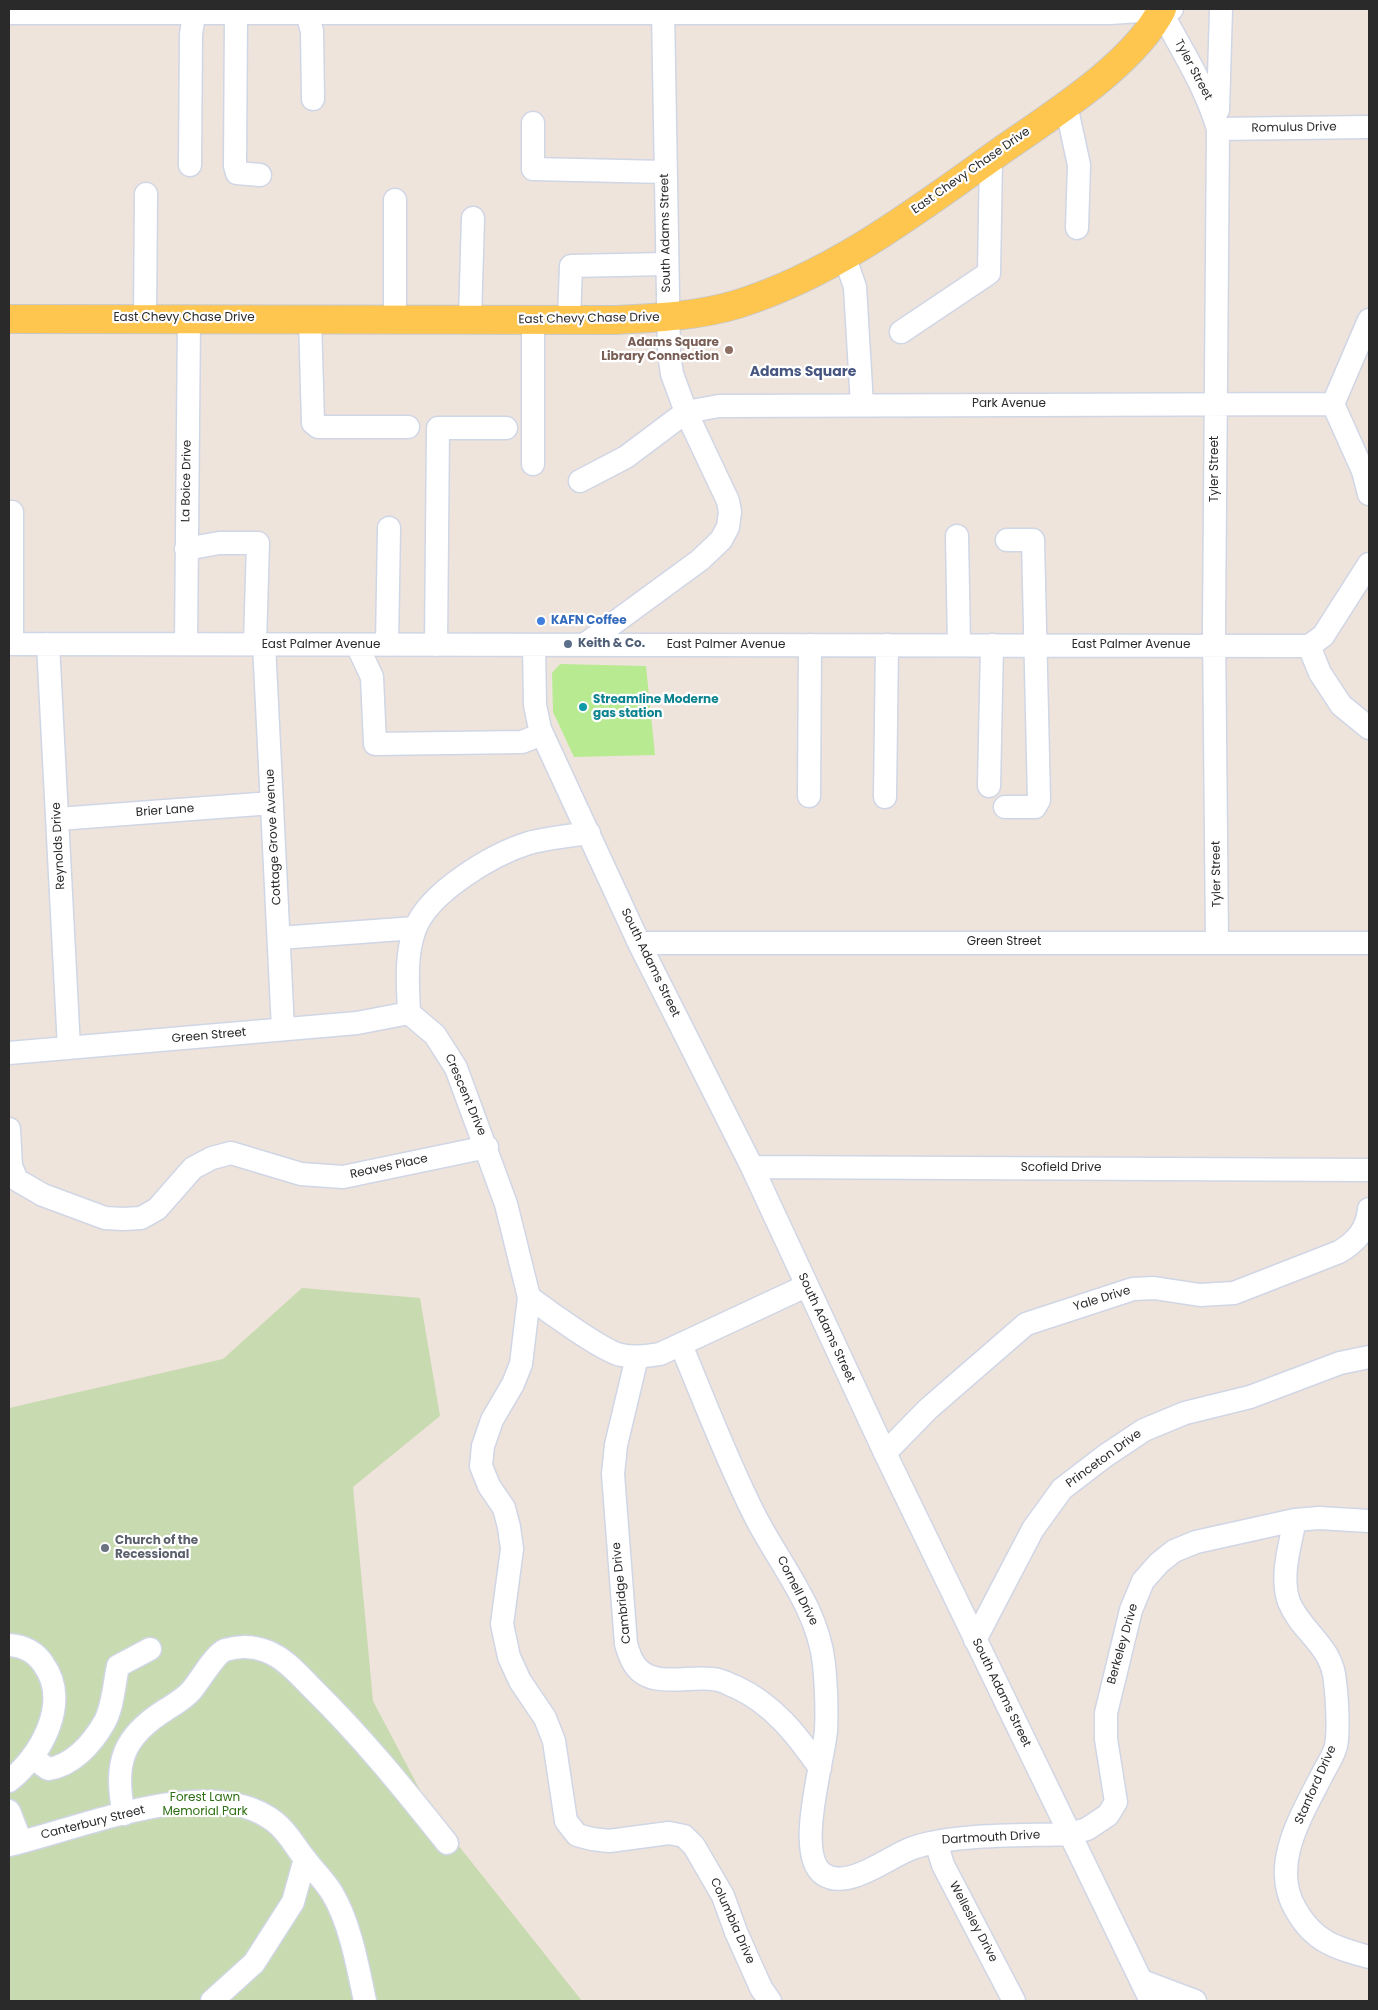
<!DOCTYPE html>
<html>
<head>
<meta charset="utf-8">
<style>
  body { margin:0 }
  #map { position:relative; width:1378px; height:2010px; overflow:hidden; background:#eee4db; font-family:Poppins,sans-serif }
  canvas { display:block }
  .frame { position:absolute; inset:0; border:10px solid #2a2a2a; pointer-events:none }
</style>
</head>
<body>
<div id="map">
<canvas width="1378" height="2010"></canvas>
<div class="frame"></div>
</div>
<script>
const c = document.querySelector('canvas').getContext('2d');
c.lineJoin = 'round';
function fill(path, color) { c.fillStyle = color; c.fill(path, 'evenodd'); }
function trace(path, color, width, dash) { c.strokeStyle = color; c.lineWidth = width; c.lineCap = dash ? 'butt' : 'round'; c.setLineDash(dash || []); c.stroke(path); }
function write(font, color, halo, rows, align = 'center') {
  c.font = font + ' Poppins,sans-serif'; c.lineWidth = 4.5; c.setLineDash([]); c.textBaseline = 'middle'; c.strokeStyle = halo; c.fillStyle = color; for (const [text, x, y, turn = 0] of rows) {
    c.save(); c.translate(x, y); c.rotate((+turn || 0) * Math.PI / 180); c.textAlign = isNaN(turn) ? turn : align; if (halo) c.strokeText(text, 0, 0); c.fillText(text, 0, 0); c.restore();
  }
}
const green = new Path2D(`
  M 560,664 L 646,666 L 655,755 L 574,757 L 553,712 L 552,673 Z`);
const cemetery = new Path2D(`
  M 302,1288 L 420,1298 L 440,1416 L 353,1487 L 373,1701 L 431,1811 L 582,2001 L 9,2001 L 9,1408 L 223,1359 Z`);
const minor = new Path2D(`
  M 1161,11 C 1182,51 1205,85 1218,129 L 1214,628 L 1217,942
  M 9,13 L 1110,13 L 1172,9
  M 236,14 L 235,166 L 237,173 L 260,175
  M 307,14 L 312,31 L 313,99
  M 1066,105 L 1079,165 L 1077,228
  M 1218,110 L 1221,9
  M 533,123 L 533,169 L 665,172
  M 1218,129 L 1369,127
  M 190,165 L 191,34 L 195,9
  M 395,200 L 395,319
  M 844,255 L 855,287 L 862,405
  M 145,318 L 146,194
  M 310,318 L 313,423 L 318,427 L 408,427
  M 470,319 L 473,218
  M 569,320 L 571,266 L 666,264
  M 1369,320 L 1333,404 L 1363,471 L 1369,494
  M 901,332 L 989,273 L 991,158
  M 533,464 L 533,320
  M 580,481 L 626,457 L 686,412 L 719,406 L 1333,404
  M 9,512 L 12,512 L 12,644
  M 957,536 L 959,645
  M 186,549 L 219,543 L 258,543 L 255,644
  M 9,644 L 1309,646
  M 48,644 L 69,1048
  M 186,644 L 189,318
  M 264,644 L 283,1029
  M 357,645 L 372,677 L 375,744 L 522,742 L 542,734
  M 387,645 L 389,528
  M 436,645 L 438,428 L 506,428
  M 534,645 L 535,705 L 540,729 L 639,943 L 752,1167 L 885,1453 L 1151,2001
  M 584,645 L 700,560 L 721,540 L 728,527 L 730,512 L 728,501 L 686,412 L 672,374 L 669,353 L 663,9
  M 1309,646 L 1320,673 L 1341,705 L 1369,728
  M 1309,646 L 1323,636 L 1369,564
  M 989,786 L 992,645
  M 809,796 L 810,645
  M 885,797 L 887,645
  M 1005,807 L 1035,807 L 1039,800 L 1033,540 L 1007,540
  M 58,819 L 272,803
  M 589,833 C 570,836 548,838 529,843 C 493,854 429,892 415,929 C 405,955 408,986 409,1013 L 435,1035 L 456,1068 L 506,1204 L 529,1297 L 521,1364 L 513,1384 L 492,1420 L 483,1446 L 481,1466 L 489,1486 L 504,1508 L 509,1527 L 512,1549 L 502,1624 L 509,1657 L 520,1681 L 545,1718 L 554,1741 L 566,1821 L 577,1835 L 592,1839 L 609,1841 L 669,1833 L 684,1836 L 694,1846 L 723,1896 L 736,1932 L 761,1988 L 770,2001
  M 279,938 L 415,928
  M 639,943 L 1369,943
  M 9,1053 L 357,1023 L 409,1013
  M 9,1129 L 11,1166 L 17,1180 L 43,1195 L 105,1218 L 123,1219 L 141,1218 L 157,1209 L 193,1168 L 212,1158 L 231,1153 L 301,1174 L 343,1177 L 487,1147
  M 752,1167 L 1369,1170
  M 529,1297 C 545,1309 604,1352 621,1355 C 634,1358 647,1356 660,1354 L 806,1286
  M 681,1345 C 705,1402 727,1461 755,1516 C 780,1565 818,1608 824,1664 C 826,1685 827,1710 826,1731 C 823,1763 795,1854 823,1874 C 847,1891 887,1858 910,1849 C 952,1833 1024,1836 1070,1834 L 1087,1829 L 1108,1815 L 1116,1802 L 1106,1739 L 1106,1713 L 1131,1610 L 1143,1581 L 1159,1563 L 1174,1551 L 1196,1542 L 1295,1520 L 1319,1518 L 1369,1521
  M 637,1357 L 616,1445 L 613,1474 L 626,1644 C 628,1650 630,1657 633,1662 C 649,1692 693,1673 718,1680 C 724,1681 730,1685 736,1687 C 773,1704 797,1735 820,1768
  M 885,1453 L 928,1409 L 1026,1324 L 1133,1289 L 1154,1288 L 1200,1295 L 1234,1293 L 1339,1252 C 1356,1242 1367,1230 1369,1209
  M 1295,1520 C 1290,1545 1280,1577 1289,1602 C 1301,1632 1333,1646 1335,1682 C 1337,1697 1339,1732 1336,1746 C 1334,1755 1327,1765 1323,1773 C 1302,1815 1269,1865 1296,1910 C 1314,1942 1336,1948 1369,1957
  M 975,1640 L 1033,1529 L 1062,1489 L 1105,1456 L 1144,1430 L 1185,1413 L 1250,1397 L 1340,1363 L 1369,1357
  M 9,1645 C 24,1646 36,1652 44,1665 C 71,1703 40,1757 9,1781
  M 33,1758 L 48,1769 C 72,1766 92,1744 104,1723 C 113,1708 114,1684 118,1666 L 150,1649
  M 9,1811 L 21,1842
  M 124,1814 C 113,1763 123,1736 167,1709 C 175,1704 185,1698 191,1691 C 199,1682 215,1654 225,1650 C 238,1646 253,1646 266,1651 C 285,1658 299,1675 313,1689 C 362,1737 404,1789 447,1843
  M 936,1842 L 943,1865 L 1014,2001
  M 9,1845 C 80,1829 211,1771 275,1822 C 289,1833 295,1847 306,1860 C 314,1871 325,1881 332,1893 C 350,1922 358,1968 365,2001
  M 1142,1981 L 1195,2001
  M 212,2001 L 254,1963 L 293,1902 L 305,1859`);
const major = new Path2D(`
  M 9,319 L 615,320 C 656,318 699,316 738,304 C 837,273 922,207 1005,148 C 1054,114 1135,63 1162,9`);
const markers = [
  [729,350,5,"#8d6e63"],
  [541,621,5,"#3f7fe0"],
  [568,644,5,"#5c6f8a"],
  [583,707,5,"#0f9aa8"],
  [105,1548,5,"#6b7280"]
];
const streetNames = [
  ["Tyler Street",1193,70,62],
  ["Romulus Drive",1294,128,-1],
  ["East Chevy Chase Drive",971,171,-35],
  ["South Adams Street",666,233,-91],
  ["East Chevy Chase Drive",184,318],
  ["East Chevy Chase Drive",589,319,-1],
  ["Park Avenue",1009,404],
  ["Tyler Street",1215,469,-90],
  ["La Boice Drive",187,481,-89],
  ["East Palmer Avenue",321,645],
  ["East Palmer Avenue",726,645],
  ["East Palmer Avenue",1131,645],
  ["Brier Lane",165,811,-4],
  ["Cottage Grove Avenue",274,837,-93],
  ["Reynolds Drive",59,846,-93],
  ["Tyler Street",1217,874,-91],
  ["Green Street",1004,942],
  ["South Adams Street",650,963,64],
  ["Green Street",209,1036,-5],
  ["Crescent Drive",465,1095,67],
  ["Reaves Place",389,1167,-12],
  ["Scofield Drive",1061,1168],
  ["Yale Drive",1102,1299,-17],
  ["South Adams Street",826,1328,65],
  ["Princeton Drive",1104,1459,-36],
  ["Cornell Drive",797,1591,63],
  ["Cambridge Drive",622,1593,-96],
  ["Berkeley Drive",1123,1644,-74],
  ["South Adams Street",1001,1693,64],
  ["Stanford Drive",1316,1785,-66],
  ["Canterbury Street",93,1823,-14],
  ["Dartmouth Drive",991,1838,-3],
  ["Columbia Drive",732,1921,66],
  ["Wellesley Drive",973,1922,62]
];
const educationNames = [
  ["Adams Square",719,343],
  ["Library Connection",719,357]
];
const shopNames = [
  ["KAFN Coffee",551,621]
];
const serviceNames = [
  ["Keith & Co.",578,644]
];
const cultureNames = [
  ["Streamline Moderne",593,700],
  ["gas station",593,714]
];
const worshipNames = [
  ["Church of the",115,1541],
  ["Recessional",115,1555]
];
const parkNames = [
  ["Forest Lawn",205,1798],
  ["Memorial Park",205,1812]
];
const neighbourhoodNames = [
  ["Adams Square",803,372]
];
fill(green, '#b8ea92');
fill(cemetery, '#c8dab0');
trace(minor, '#d0d6e5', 25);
trace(major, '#c8c8c8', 30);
trace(minor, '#fff', 22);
trace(major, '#ffc64f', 28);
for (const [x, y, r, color] of markers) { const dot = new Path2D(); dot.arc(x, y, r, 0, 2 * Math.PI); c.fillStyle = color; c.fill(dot); trace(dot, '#fff', 2); }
write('12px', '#2a2a2a', '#fff', streetNames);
write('bold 12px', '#785e54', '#fff', educationNames, 'right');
write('bold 12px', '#366cbe', '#fff', shopNames, 'left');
write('bold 12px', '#4e5e75', '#fff', serviceNames, 'left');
write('bold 12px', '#0d838f', '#fff', cultureNames, 'left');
write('bold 12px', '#5b616d', '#fff', worshipNames, 'left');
write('12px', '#2e6f13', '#fff', parkNames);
write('bold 14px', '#465680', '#fff', neighbourhoodNames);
</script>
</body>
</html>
